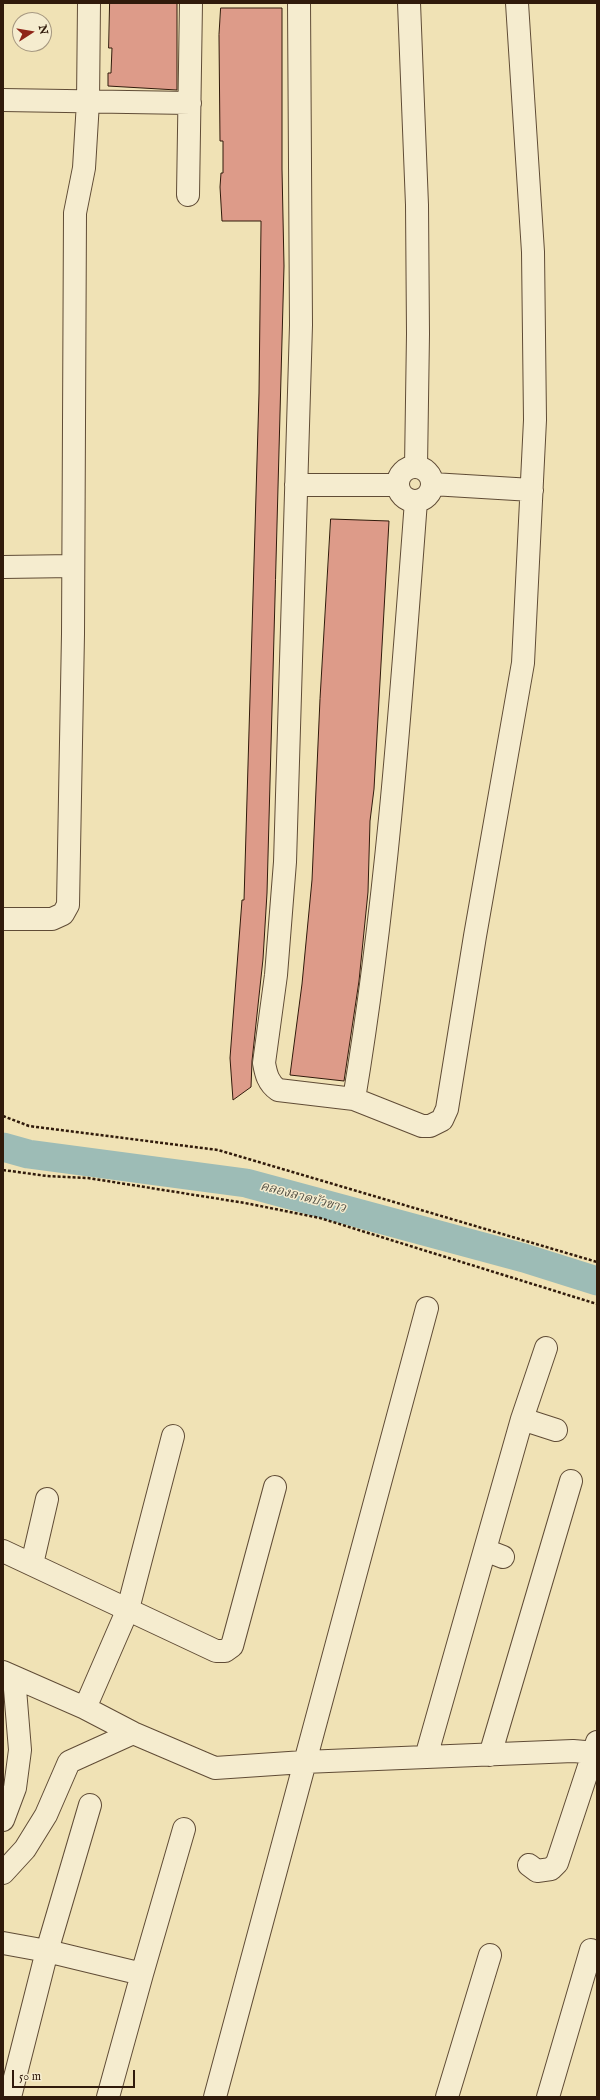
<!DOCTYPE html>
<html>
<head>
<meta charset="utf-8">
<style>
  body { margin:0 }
  #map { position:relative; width:600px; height:2100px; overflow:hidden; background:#f0e2b5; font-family:"IM FELL English",serif }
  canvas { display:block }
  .frame { position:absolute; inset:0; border:4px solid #301a0b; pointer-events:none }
  .north { position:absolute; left:12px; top:12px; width:40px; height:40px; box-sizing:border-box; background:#f5eccf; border:1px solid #a69881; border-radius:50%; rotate:78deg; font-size:11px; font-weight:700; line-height:16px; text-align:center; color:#301a0b }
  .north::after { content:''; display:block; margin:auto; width:14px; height:18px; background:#8f2418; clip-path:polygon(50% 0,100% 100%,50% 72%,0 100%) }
  .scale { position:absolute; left:12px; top:2070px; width:123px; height:18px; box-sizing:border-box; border:2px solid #301a0b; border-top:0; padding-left:5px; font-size:12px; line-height:14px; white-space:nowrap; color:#301a0b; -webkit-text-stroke:3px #f5eccf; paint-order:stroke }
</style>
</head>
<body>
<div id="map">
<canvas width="600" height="2100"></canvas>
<div class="frame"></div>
<div class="north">N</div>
<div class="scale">50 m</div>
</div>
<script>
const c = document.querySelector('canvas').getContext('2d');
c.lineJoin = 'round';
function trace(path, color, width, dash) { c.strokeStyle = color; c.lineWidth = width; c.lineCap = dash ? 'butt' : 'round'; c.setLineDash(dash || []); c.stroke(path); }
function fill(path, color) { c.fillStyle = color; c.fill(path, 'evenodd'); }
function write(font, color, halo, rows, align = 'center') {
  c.font = font + ' "IM FELL English","Noto Serif Thai",serif'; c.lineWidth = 3; c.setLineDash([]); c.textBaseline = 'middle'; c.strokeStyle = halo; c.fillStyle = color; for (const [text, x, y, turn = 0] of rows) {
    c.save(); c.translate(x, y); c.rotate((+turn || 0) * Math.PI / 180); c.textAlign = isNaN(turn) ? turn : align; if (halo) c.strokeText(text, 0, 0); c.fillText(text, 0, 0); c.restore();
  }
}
const river = new Path2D(`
  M 3,1147 L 28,1154 L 246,1183 L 524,1258 L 597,1281`);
const building = new Path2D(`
  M 110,3 L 177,3 L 177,90 L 108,86 L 108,73 L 111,73 L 112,48 L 109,48 Z
  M 221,8 L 282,8 L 282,169 L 284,266 L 267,893 L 263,959 L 252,1061 L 251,1087 L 233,1100 L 230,1058 L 242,900 L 244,900 L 259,393 L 261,225 L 261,221 L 222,221 L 220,187 L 221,173 L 223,173 L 223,141 L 220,141 L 219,35 Z
  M 331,519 L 389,521 L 374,789 L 370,821 L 368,892 L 359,981 L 344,1081 L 290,1075 L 302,984 L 312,880 L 320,699 Z`);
const path = new Path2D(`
  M 3,1116 L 29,1126 L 218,1150 L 597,1262
  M 3,1170 L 47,1176 L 88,1178 L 245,1203 L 320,1218 L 597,1304`);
const minor = new Path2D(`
  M 299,3 L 301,325 L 285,862 L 276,975 L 264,1063 C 266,1074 268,1083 278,1090 L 354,1099 L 422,1126 L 430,1126 L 442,1120 L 447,1109 L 475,936 L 523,663 L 535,420 L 533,252 L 517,3
  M 409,3 L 417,205 L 418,334 L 416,467
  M 3,100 L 190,103
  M 188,195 L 191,3
  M398 484a17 17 0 1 1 34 0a17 17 0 1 1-34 0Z
  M 432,484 L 532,490
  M 296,485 L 398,485
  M 3,567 L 73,566
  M 3,919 L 52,919 L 63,914 L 68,905 L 73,634 L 75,213 L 84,168 L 88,102 L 89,3
  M 354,1099 C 387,901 401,701 416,501
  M 522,1419 L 556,1430
  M 485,1550 L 503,1557
  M 3,1551 L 216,1651 L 225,1651 L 232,1646 L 275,1487
  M 32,1564 L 47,1499
  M 3,1672 L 85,1708 L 133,1733 L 215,1768 L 304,1762 L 573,1751 L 597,1753
  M 85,1708 L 128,1609 L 173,1436
  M 490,1755 L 571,1481
  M 426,1757 L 522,1419 L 546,1348
  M 3,1820 L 15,1788 L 20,1750 L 14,1677
  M 529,1865 L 537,1871 L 551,1869 L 557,1863 L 597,1742
  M 3,1873 L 25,1849 L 46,1815 L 69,1762 L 133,1733
  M 3,1943 L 47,1951 L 142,1974
  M 10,2097 L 47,1951 L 90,1805
  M 108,2097 L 142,1974 L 184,1829
  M 215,2097 L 427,1308
  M 447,2097 L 490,1955
  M 548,2097 L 591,1950`);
const waterNames = [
  ["คลองลาดบัวขาว",303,1198,15]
];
trace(river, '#9dbcb6', 29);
fill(building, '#dd9b89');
trace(building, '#301a0b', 1);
trace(minor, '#604c36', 24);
trace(path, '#301a0b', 2.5, [3, 2]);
trace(minor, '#f5eccf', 22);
write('italic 13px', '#565347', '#f5eccf', waterNames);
</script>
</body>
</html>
